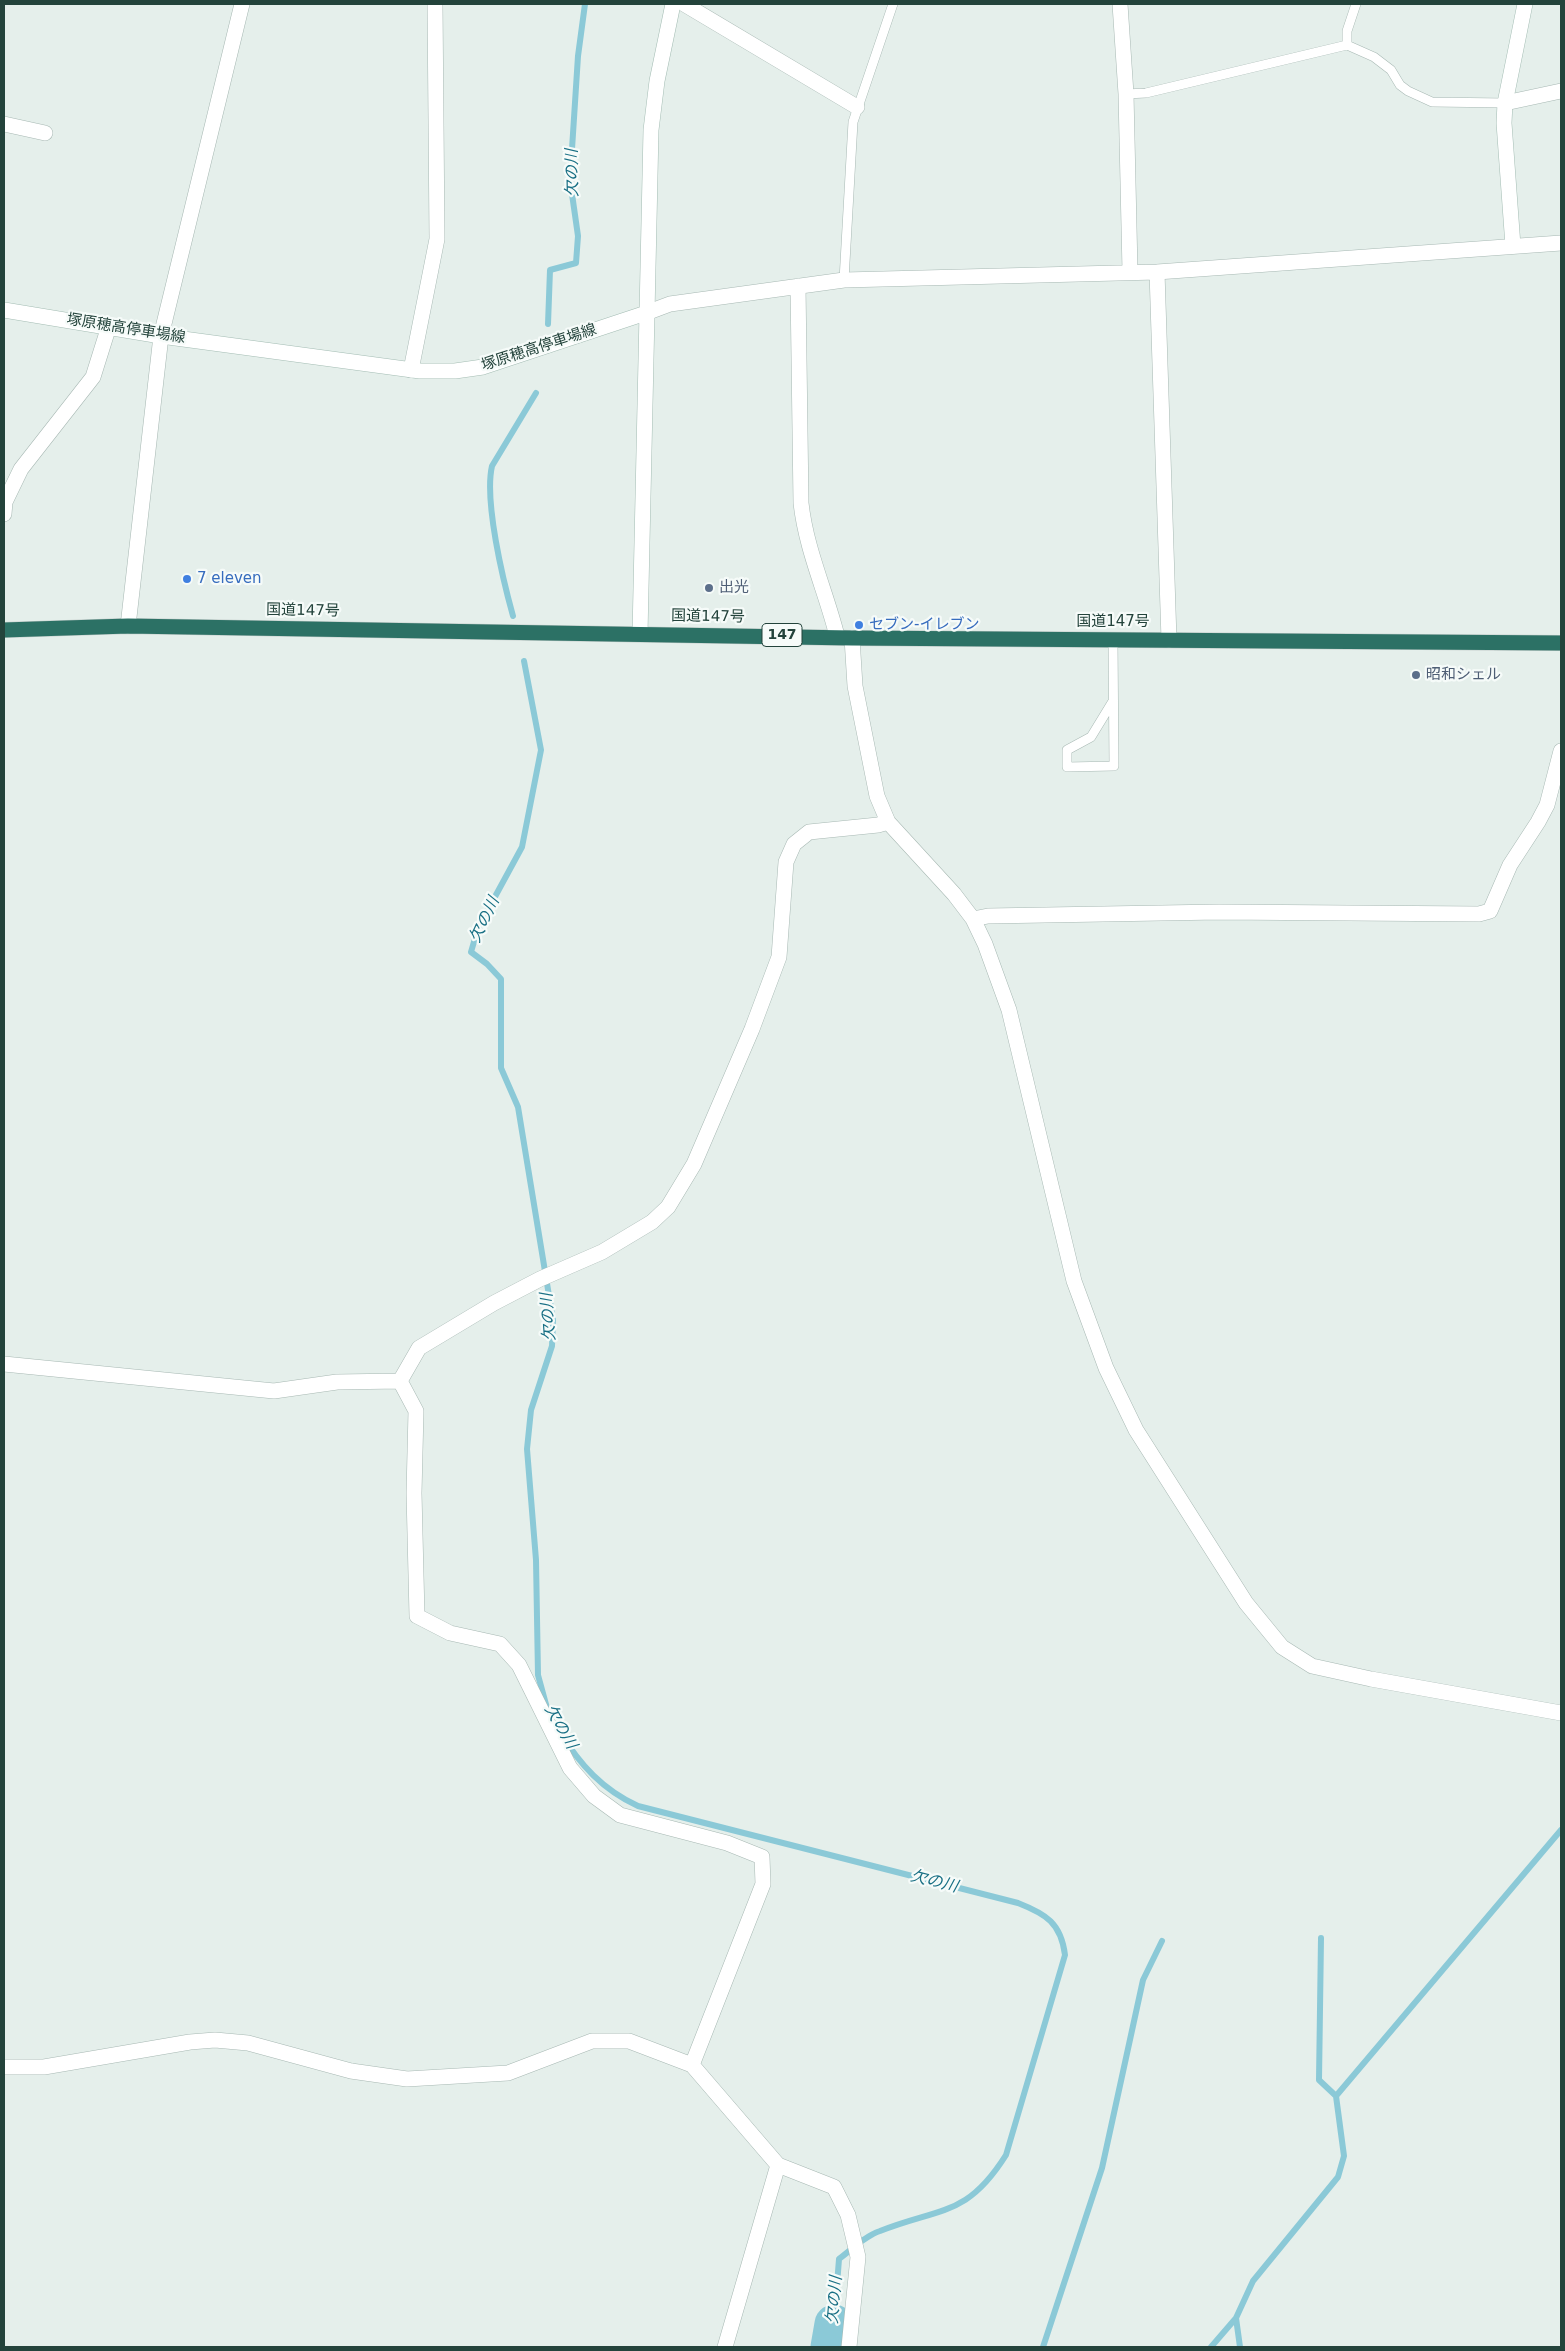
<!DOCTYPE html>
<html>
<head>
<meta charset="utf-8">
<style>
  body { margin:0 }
  #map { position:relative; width:1565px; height:2351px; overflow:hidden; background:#e5efeb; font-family:"DejaVu Sans",sans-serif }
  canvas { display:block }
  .frame { position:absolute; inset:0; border:5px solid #23433b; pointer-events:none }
</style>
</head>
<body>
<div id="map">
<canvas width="1565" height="2351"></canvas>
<div class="frame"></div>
</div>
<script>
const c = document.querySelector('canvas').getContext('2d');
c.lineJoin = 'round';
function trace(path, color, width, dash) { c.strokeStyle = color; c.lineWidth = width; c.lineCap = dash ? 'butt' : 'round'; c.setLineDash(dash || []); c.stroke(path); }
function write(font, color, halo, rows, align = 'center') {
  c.font = font + ' "DejaVu Sans","Noto Sans JP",sans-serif'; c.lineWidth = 4.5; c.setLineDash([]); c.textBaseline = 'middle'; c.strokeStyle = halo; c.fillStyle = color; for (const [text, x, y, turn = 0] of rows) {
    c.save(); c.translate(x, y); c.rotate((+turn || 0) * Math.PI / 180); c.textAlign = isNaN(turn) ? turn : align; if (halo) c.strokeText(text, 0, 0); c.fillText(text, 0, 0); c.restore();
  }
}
const stream = new Path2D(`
  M 548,324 L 550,270 L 576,263 L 578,236 L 570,180 L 578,56 L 585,4
  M 513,616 C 503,580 484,501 492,466 L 536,393
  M 524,661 L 541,750 L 522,847 L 478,928 L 471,952 L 487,964 L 501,979 L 501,1068 L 518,1107 L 553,1320 L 552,1346 L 531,1410 L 527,1449 L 536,1560 L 538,1675 L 547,1708
  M 560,1732 C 580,1765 603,1790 638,1806 L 1018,1903 C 1046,1914 1061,1923 1065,1955 L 1006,2155 C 967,2217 941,2207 880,2231 C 865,2236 851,2250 839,2259 L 834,2324
  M 1321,1938 L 1319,2080 L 1336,2096
  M 1236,2318 L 1240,2347
  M 1043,2347 L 1102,2168 L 1143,1980 L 1162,1941
  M 1211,2347 L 1236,2318 L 1253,2281 L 1338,2177 L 1344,2156 L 1336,2096 L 1561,1830`);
const river = new Path2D(`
  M 830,2347 L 834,2324`);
const lane = new Path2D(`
  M 1347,45 L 1347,31 L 1356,4
  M 1126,94 L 1146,93 L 1347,45 L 1374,57 L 1391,70 L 1400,85 L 1408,91 L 1432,102 L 1505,103
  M 844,280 L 853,122 L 893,4
  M 1113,701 L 1091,737 L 1067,750 L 1067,767 L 1114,766 L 1113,640`);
const street = new Path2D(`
  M 684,4 L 857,107
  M 1120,4 L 1126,94 L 1130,271
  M 1505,103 L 1561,91
  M 4,124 L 45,133
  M 1157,272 L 1169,640
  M 798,286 L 801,503 C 806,549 826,592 837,636
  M 646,313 L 670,304 L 844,280 L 1157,272 L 1561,243
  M 411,370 L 437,239 L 435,4
  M 4,514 L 5,502 L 21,469 L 93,377 L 109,326
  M 128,626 L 161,336 L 242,4
  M 852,638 L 855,686 L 877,796 L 888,822 L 954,894 L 973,919 L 985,944 L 1009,1010 L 1074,1281 L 1106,1368 L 1136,1430 L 1246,1603 L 1282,1647 L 1312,1666 L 1371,1679 L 1561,1713
  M 973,919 L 988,916 L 1219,912 L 1479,914 L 1490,911 L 1510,865 L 1538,822 L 1547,805 L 1561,751
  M 4,1364 L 274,1391 L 337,1382 L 400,1381
  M 400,1381 L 416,1411 L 414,1493 L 417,1616 L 450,1633 L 500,1644 L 519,1665 L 570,1768 L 594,1796 L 620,1815 L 727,1843 L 762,1857 L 763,1884 L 692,2065
  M 400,1381 L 419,1348 L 494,1303 L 540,1279 L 602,1252 L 652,1222 L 668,1207 L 694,1164 L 752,1029 L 779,957 L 786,862 L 794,844 L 809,832 L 878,825 L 888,822
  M 4,2067 L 44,2067 L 190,2042 L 215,2040 L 248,2043 L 351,2071 L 407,2079 L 508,2073 L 592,2041 L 629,2041 L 692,2065 L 778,2165 L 834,2187 L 848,2215 L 858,2257 L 849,2347
  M 725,2347 L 778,2165`);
const secondary = new Path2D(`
  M 1513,246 L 1504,123 L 1505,103 L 1525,4
  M 4,310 L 161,336 L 420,371 L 455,371 L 483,367 L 646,313
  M 640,634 L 651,130 L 657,81 L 673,4`);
const highway = new Path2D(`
  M 4,630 L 128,626 L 852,638 L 1561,643`);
const markers = [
  [187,579,5,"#3f7fe0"],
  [709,588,5,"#5c6f8a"],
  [859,625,5,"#3f7fe0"],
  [1416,675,5,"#5c6f8a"]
];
const shields = [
  [782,635,40]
];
const shieldNames = [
  ["147",782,635]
];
const streetNames = [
  ["塚原穂高停車場線",126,329,9],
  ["塚原穂高停車場線",539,348,-18],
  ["国道147号",303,611,1],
  ["国道147号",708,617,1],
  ["国道147号",1113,622]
];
const shopNames = [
  ["7 eleven",197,579],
  ["セブン-イレブン",869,625]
];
const serviceNames = [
  ["出光",719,588],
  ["昭和シェル",1426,675]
];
const waterNames = [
  ["欠の川",573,173,-91],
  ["欠の川",485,920,-65],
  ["欠の川",549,1317,-94],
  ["欠の川",560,1727,60],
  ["欠の川",934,1882,14],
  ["欠の川",835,2300,-85]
];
trace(stream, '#8bc9d7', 6);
trace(river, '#8bc9d7', 39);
trace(lane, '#a7b8b3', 10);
trace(street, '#a7b8b3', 16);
trace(secondary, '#a3bcb3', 16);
trace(highway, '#c1cac8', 16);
trace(lane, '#fff', 9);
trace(street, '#fff', 15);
trace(secondary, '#fff', 15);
trace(highway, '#2c7165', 15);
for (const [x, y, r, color] of markers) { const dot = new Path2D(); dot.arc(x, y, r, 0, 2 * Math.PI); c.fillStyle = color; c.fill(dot); trace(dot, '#f6fbf9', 2); }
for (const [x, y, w] of shields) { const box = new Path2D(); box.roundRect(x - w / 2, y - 11.5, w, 23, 4); c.fillStyle = '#f6fbf9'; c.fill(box); trace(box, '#23433b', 1); }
write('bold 14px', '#23433b', null, shieldNames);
write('15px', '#23433b', '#f6fbf9', streetNames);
write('15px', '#366cbe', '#f6fbf9', shopNames, 'left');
write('15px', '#4e5e75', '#f6fbf9', serviceNames, 'left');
write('italic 16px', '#186f84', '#f6fbf9', waterNames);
</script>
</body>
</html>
